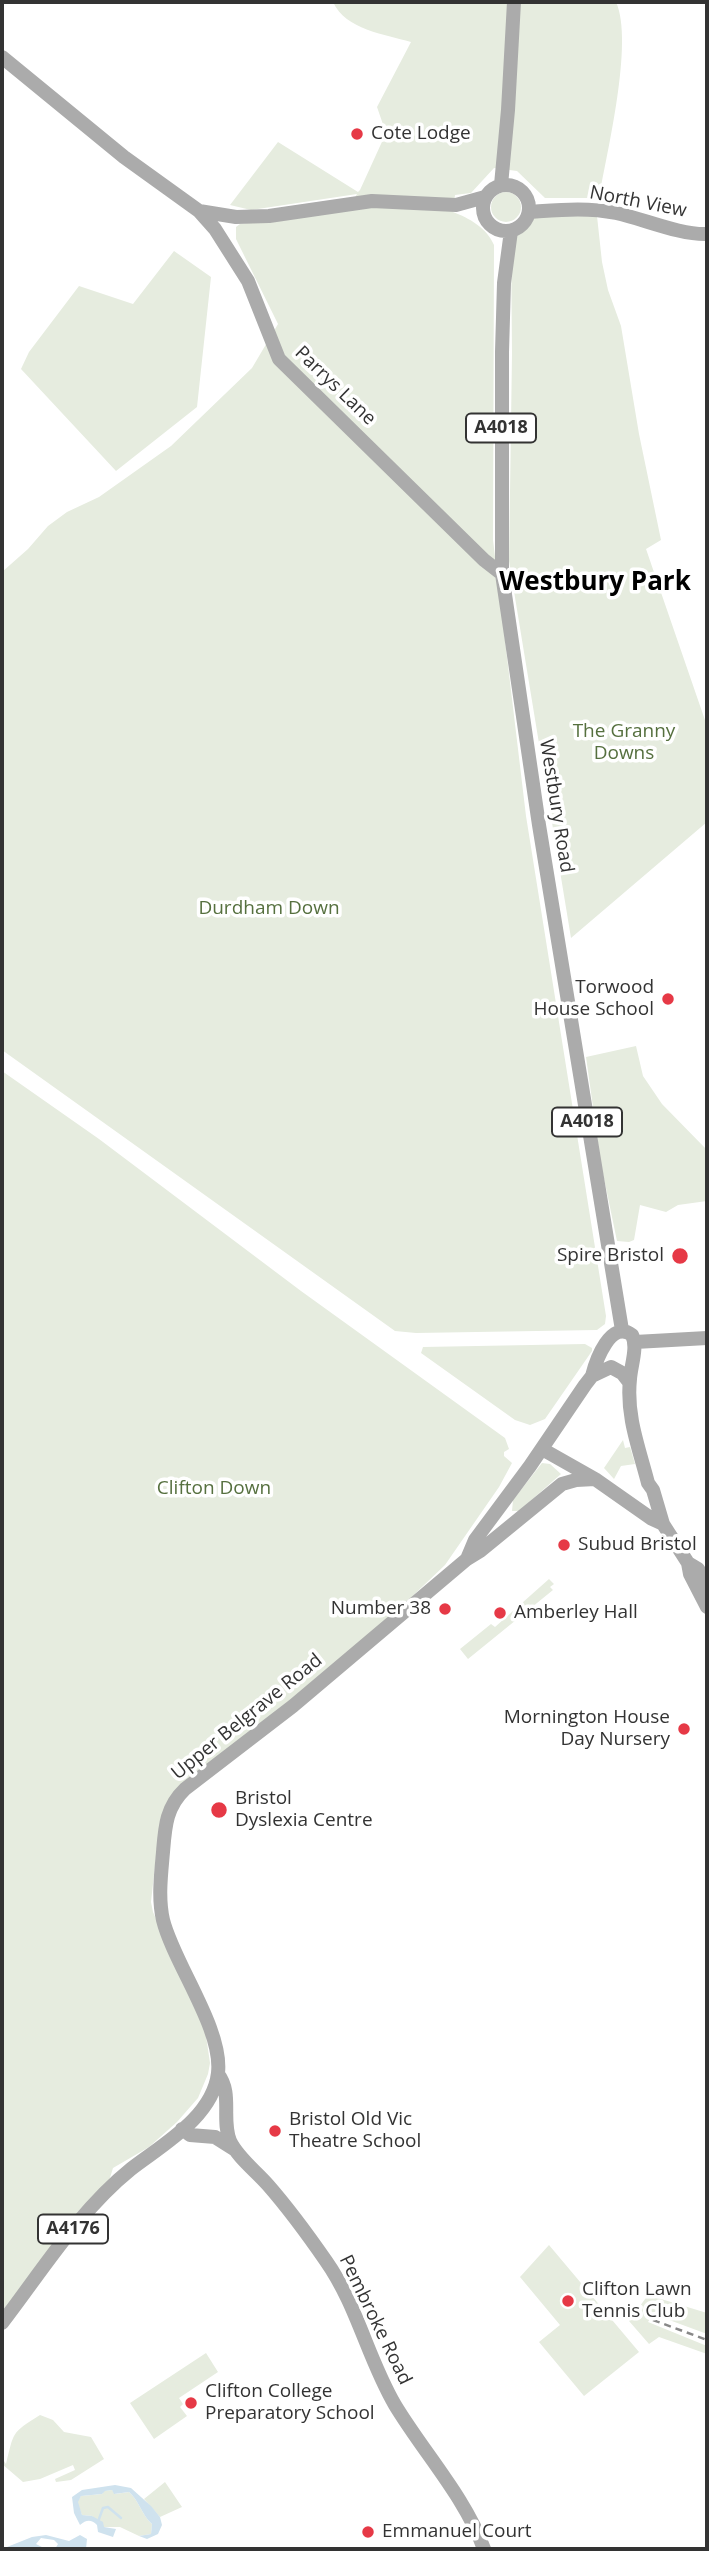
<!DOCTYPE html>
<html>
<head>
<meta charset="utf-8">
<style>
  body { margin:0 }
  #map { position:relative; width:709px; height:2551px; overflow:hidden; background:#fff; font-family:"Open Sans",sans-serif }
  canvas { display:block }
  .frame { position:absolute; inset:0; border:4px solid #333; pointer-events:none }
</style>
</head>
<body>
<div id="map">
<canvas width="709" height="2551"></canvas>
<div class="frame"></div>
</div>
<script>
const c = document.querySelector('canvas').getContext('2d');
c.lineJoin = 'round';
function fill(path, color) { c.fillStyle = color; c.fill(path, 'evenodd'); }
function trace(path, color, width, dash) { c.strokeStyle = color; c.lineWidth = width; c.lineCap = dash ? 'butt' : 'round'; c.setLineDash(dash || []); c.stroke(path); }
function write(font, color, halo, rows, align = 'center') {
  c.font = font + ' "Open Sans",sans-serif'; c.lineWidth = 7; c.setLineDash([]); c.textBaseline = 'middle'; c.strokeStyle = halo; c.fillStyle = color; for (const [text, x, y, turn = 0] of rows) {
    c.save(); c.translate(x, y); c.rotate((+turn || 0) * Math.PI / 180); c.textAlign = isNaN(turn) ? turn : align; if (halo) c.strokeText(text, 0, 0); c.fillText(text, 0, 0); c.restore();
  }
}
const green = new Path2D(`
  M 333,2 L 616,2 C 634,42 607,152 599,198 L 545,198 L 517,171 L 494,168 L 471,193 L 455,195 L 453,212 C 469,218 487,228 494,245 L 493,540 L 526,816 L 606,1316 L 605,1324 L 597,1330 L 416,1333 L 395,1331 L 2,1050 L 2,572 L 28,549 L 48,526 L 67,512 L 99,497 L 171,446 L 252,368 L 278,324 L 236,239 L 236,227 L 240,224 L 347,211 L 357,194 L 251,210 L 230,205 L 278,142 L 358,192 L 360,190 L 386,133 L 377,107 L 411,42 C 384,34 346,30 333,2 Z
  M491 207a15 15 0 1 1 30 0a15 15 0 1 1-30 0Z
  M 537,211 L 597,216 L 602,262 L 608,290 L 621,326 L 639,434 L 661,540 L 646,549 L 707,726 L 707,822 L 571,938 L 509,561 L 512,354 L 511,238 Z
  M 174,251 L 211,277 L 197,407 L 116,471 L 21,369 L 29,352 L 79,286 L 133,304 Z
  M 636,1046 L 643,1076 L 662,1104 L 707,1150 L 707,1201 L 678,1205 L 666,1212 L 640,1205 L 634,1240 L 629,1242 L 617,1241 L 601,1164 L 586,1057 Z
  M 2,1071 L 99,1139 L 301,1291 L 505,1438 L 509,1449 L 504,1452 L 504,1456 L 512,1463 L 499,1487 L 445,1565 L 398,1610 L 284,1707 L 208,1764 L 159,1829 L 151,1902 L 153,1912 L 205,2029 L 210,2063 L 208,2074 L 198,2098 L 177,2122 L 149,2147 L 113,2168 L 109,2181 L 2,2313 Z
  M 585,1344 L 592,1348 L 592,1351 L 545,1419 L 530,1425 L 515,1420 L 421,1353 L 423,1347 Z
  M 623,1440 L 625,1448 L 630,1447 L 635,1464 L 621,1466 L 614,1479 L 604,1468 Z
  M 542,1463 L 550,1464 L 561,1474 L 519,1511 L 512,1511 L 513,1500 Z
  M 549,1579 L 554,1584 L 550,1587 L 553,1590 L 468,1659 L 460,1649 L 491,1624 L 495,1627 Z
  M 549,2245 L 639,2352 L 584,2396 L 539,2342 L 560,2325 L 520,2277 Z
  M 648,2295 L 707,2313 L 707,2334 L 653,2314 L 648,2322 L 707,2346 L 707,2354 L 659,2337 L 649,2344 L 629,2321 Z
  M 206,2353 L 218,2372 L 179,2398 L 183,2404 L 180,2407 L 187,2416 L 154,2439 L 130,2403 Z
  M 40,2415 L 53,2420 L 64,2432 L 91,2437 L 104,2459 L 71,2480 L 56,2482 L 55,2479 L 75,2470 L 73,2465 L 40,2479 L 23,2482 L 2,2464 L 2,2458 L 6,2464 C 14,2432 11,2433 40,2415 Z
  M 165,2482 L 182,2507 L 160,2517 L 144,2499 Z
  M 112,2490 L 115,2494 L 129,2492 C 140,2502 141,2514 152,2524 L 151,2534 L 139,2536 L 120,2527 L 103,2527 L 92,2516 L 82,2515 L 77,2502 L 81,2496 L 102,2494 L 104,2491 Z`);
const water = new Path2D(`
  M 115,2485 L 131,2488 L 151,2506 L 160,2517 L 162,2525 L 158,2534 L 147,2539 L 139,2536 L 151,2534 L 152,2524 C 141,2514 140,2502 129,2492 L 114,2494 L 112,2490 L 105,2491 L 102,2494 L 81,2496 L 78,2502 L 82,2515 L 92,2516 L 103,2522 L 104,2527 L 116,2529 L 113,2537 L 98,2532 L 97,2525 C 91,2519 86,2520 80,2525 L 74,2513 L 72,2497 L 82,2490 Z
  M 46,2535 L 69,2541 L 80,2535 L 87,2539 L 86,2549 L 55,2549 L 58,2544 L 54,2540 L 41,2538 L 36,2544 L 46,2549 L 2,2549 L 32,2537 Z`);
const stream = new Path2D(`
  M 99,2519 L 103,2508 L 108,2507 L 121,2518`);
const major = new Path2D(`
  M 2,57 L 124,157 L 199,211 L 215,229 L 248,281 L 279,359 L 484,560 L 502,574
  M483 208a23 23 0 1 1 46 0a23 23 0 1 1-46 0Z
  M 501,185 L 508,110 L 514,2
  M 199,211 L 236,217 L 269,216 L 372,201 L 456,205 L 485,197
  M 529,212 C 559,210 587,207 616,213 C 644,219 680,235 707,234
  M 511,231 L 504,283 L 502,352 L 502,574 L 539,825 L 622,1330
  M 635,1342 L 707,1338
  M 592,1376 C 596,1360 611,1319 632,1335 C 638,1347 631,1365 630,1379 C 626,1416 639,1448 648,1483 L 653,1490 L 663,1524
  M 542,1449 L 595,1479 L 652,1519 L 663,1524 L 688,1563 L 698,1569 L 707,1583
  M 467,1559 L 475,1540 L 530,1466 L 585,1385 L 592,1376 L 611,1367 L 622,1373 L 629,1382
  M 688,1563 L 690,1574 L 707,1607
  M 218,2074 C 233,2093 221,2120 230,2141 C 238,2158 256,2171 268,2185 C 289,2209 308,2235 326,2261 C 357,2305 368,2359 395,2405 C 424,2453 465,2497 484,2549
  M 182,2129 L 190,2135 L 215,2137 L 234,2149
  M 2,2323 C 42,2271 79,2211 131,2169 C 162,2145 213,2117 218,2073 C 223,2029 174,1964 163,1920 C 158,1898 161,1875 163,1852 C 165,1827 166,1807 185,1789 L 293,1706 L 467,1559 L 480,1551 L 562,1484 L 576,1480 L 595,1479`);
const rail = new Path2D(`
  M 653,2320 L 707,2340`);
const markers = [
  [357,134,7,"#e63946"],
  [668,999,7,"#e63946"],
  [680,1256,9,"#e63946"],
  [564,1545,7,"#e63946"],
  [445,1609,7,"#e63946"],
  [500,1613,7,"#e63946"],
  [684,1729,7,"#e63946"],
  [219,1810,9,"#e63946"],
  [275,2131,7,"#e63946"],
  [568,2301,7,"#e63946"],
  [191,2403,7,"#e63946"],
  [368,2532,7,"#e63946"]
];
const shields = [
  [501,428,70],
  [587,1122,70],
  [73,2229,70]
];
const shieldNames = [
  ["A4018",501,428],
  ["A4018",587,1122],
  ["A4176",73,2229]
];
const poiNames = [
  ["Cote Lodge",371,134],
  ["Torwood",654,988,"right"],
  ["House School",654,1010,"right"],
  ["Spire Bristol",664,1256,"right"],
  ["Subud Bristol",578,1545],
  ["Number 38",431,1609,"right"],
  ["Amberley Hall",514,1613],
  ["Mornington House",670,1718,"right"],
  ["Day Nursery",670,1740,"right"],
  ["Bristol",235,1799],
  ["Dyslexia Centre",235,1821],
  ["Bristol Old Vic",289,2120],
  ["Theatre School",289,2142],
  ["Clifton Lawn",582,2290],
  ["Tennis Club",582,2312],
  ["Clifton College",205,2392],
  ["Preparatory School",205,2414],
  ["Emmanuel Court",382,2532]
];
const streetNames = [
  ["North View",638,202,11],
  ["Parrys Lane",335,386,44],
  ["Westbury Road",556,806,81],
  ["Upper Belgrave Road",247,1717,-39],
  ["Pembroke Road",375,2320,64]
];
const parkNames = [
  ["The Granny",624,732],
  ["Downs",624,754],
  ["Durdham Down",269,909],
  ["Clifton Down",214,1489]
];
const districtNames = [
  ["Westbury Park",595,583]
];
fill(green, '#e6ecdf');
fill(water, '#cfe2ee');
trace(stream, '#cfe2ee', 2.5);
trace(major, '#ababab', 14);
trace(rail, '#888', 2.5, [7, 5]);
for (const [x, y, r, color] of markers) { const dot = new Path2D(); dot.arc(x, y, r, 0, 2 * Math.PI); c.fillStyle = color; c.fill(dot); trace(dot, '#fff', 2.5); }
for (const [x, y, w] of shields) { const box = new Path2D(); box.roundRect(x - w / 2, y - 14.5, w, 29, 5); c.fillStyle = '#fff'; c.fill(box); trace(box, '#333', 2); }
write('bold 18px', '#333', null, shieldNames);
write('19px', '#333', '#fff', poiNames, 'left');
write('19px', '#333', '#fff', streetNames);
write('19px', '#56703f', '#fff', parkNames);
write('bold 26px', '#000', '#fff', districtNames);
</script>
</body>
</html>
